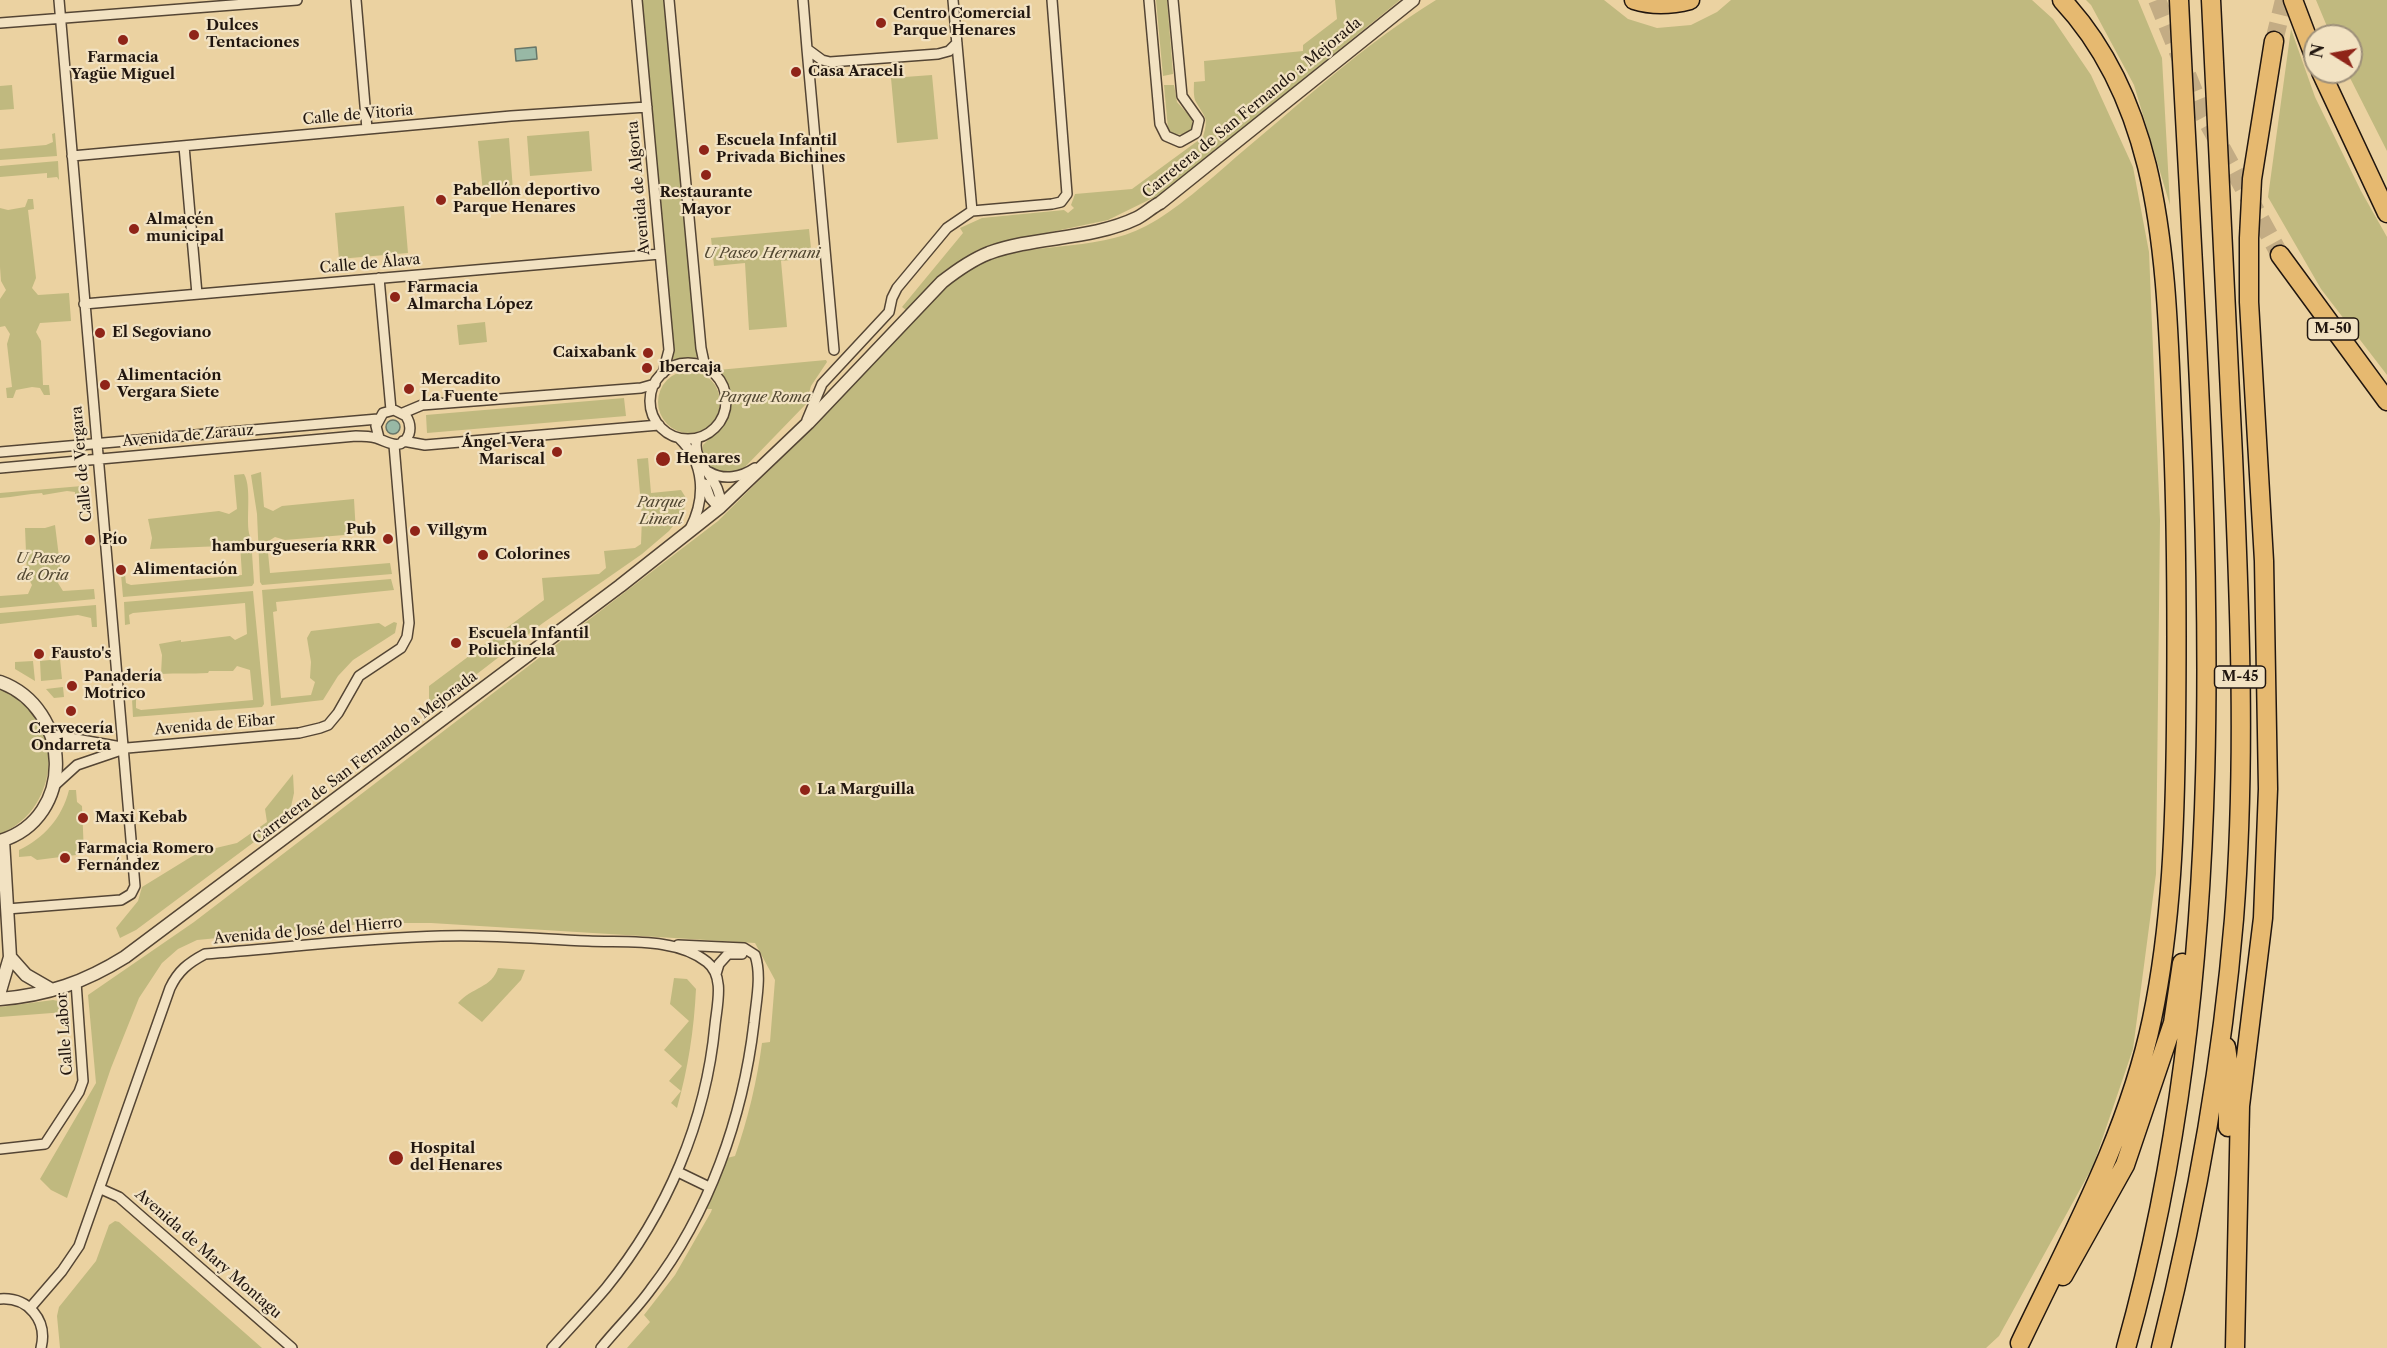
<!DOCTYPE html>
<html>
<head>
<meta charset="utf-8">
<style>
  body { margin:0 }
  #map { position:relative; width:2387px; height:1348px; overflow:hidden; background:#ebd2a1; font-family:"Libre Caslon Text",serif }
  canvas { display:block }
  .north { position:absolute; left:2303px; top:24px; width:60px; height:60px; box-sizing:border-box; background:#f2e2c2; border:2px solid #9e907a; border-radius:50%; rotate:281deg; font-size:16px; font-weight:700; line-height:24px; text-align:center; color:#21160f }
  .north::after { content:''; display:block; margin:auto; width:21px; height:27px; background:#8f2418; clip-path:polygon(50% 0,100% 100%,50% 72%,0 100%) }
</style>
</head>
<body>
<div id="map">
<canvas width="2387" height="1348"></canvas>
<div class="north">N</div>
</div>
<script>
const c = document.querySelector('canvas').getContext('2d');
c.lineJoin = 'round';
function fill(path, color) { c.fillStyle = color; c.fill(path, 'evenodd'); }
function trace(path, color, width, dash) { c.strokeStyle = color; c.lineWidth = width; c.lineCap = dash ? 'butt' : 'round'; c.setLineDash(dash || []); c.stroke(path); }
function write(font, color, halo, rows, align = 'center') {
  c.font = font + ' "Libre Caslon Text",serif'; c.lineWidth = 4.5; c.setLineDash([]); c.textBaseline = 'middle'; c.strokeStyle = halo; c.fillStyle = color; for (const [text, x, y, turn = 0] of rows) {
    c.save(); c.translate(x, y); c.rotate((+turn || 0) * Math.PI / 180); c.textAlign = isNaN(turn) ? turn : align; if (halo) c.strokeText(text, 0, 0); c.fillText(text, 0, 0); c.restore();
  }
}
const green = new Path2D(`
  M 641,0 L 666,0 L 697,356 L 695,359 L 672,359 Z
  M 1156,0 L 1167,0 L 1173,74 L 1163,76 Z
  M 1335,0 L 1400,0 L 1163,193 L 1108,220 L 1008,241 L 977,250 L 944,271 L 906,310 L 902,307 L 963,233 L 960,228 L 982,218 L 1064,210 L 1068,213 L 1074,208 L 1071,205 L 1075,194 L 1132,189 L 1203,137 C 1209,117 1205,118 1196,102 C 1193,97 1194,87 1194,82 L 1205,81 L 1204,61 L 1303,51 L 1303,45 L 1337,19 Z
  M 1436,0 L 1604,0 L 1628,19 L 1657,28 L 1691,25 L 1717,12 L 1731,0 L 2032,0 L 2053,19 L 2091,75 L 2133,167 L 2149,252 L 2160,520 L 2156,874 L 2133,1049 L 2093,1166 L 1999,1336 L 1986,1348 L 627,1348 L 650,1322 L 644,1315 L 675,1275 L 711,1212 L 712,1209 L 706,1209 L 727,1158 L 735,1156 C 748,1119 757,1081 762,1043 L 770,1042 L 775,980 L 755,943 L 431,923 L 374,923 L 197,940 L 178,949 L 162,963 L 139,998 L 111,1068 L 67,1198 L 51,1190 L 40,1179 L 96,1083 L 88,995 L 194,922 L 718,521 L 797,443 L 935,298 C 947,287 960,275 974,267 C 1027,239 1093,254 1146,226 C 1175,211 1211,179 1236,157 C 1301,103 1364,44 1436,0 Z
  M 2086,0 L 2138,0 L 2162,58 L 2170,205 L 2134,85 L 2091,5 Z
  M 2316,0 L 2387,0 L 2387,151 L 2347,72 L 2351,72 L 2351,36 L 2331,36 Z
  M 2291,29 L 2315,97 L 2361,191 L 2387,237 L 2387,375 L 2321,289 L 2268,197 Z
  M 932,75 L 938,139 L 897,143 L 891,78 Z
  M 12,85 L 14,109 L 0,110 L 0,86 Z
  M 1164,85 L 1174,85 L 1177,102 L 1192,119 L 1192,128 L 1187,134 L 1174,135 L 1168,129 Z
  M 589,131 L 592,171 L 530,176 L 527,136 Z
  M 55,133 L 57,156 L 0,160 L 0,149 L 46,145 L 53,142 L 52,134 Z
  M 509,138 L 513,190 L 483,193 L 478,141 Z
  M 58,161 L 59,180 L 57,177 L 47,178 L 47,173 L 0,177 L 0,166 Z
  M 28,199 L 33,199 L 34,209 L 28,210 L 36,278 L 32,288 L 38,295 L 69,293 L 71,321 L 40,323 L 36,332 L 41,341 L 43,385 L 49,385 L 50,395 L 44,395 L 40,388 L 32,387 L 16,390 L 13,398 L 7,398 L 6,388 L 12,387 L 7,344 L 10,334 L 5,326 L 0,327 L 0,299 L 6,290 L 1,281 L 0,267 L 0,208 L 8,210 L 25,207 Z
  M 404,206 L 408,253 L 339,259 L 335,213 Z
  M 809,229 L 812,258 L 781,261 L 787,327 L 749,330 L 745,263 L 714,266 L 711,238 Z
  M 485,322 L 487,342 L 459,345 L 457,325 Z
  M 826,360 L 827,362 L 811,386 L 806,404 L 745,467 L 736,472 L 720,473 L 709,467 L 702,456 L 703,445 C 728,421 742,401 718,370 Z
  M658 402a31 31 0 1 1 62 0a31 31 0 1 1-62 0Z
  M 624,398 L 626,416 L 427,433 L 426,415 Z
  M 648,458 L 651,493 L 681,490 L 686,498 L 684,512 L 669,531 L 642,554 L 543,623 L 429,711 L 429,686 L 544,600 L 542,578 L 599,574 L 606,568 L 604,551 L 635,548 L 641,544 L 642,517 L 637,459 Z
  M 261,472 L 264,507 L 273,511 L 282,506 L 354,499 L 356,534 L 285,540 L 275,537 L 267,542 L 270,573 L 390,563 L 392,574 L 262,585 L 260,582 L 257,514 L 251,475 Z
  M 244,474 C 253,489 244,528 251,538 L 254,583 L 252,586 L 123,597 L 121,574 L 125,574 L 126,583 L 131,585 L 242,575 L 240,544 L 231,541 L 222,546 L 150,549 L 152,538 L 148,519 L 219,511 L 229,514 L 237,509 L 234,475 Z
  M 82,486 L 86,490 L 87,501 L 84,497 L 75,498 L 75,492 L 67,491 L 43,495 L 42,493 C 27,494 14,497 0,498 L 0,504 L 0,493 Z
  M 55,525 L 61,573 L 58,583 L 63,591 L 94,589 L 95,599 L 0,608 L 0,596 L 28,594 L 32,585 L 27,576 L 25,528 L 45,528 Z
  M 391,579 L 394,590 L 276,602 L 277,611 L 273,612 L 281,698 L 311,695 L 315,682 L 310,678 L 311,662 L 307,638 L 311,631 L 379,623 L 385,627 L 394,622 L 397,623 L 395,633 L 353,660 L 338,676 L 323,700 L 271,706 L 262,590 Z
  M 253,591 L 264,704 L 262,707 L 133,717 L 132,699 L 136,699 L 136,708 L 141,710 L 253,700 L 250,670 L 237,666 L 233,671 L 209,671 L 208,673 C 191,674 177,673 161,674 L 162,655 L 159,644 L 181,640 L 181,642 L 230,636 L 235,640 L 247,634 L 245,603 L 133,613 L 129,615 L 130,624 L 125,625 L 124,602 Z
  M 96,605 L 97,627 L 92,627 L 91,618 L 78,615 L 0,624 L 0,613 Z
  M 60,659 L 62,679 L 41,681 L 40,661 Z
  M 33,661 L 35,681 L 15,669 L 15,662 Z
  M 63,687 L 64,697 L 54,698 L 46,689 Z
  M 0,689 C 67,713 63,809 0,834 Z
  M 293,774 L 294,793 L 289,816 L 136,930 L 120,938 L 116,928 L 138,901 L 142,887 L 199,852 L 237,843 L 267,822 L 265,809 Z
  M 69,790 L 76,790 L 77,802 L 82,806 L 84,854 L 37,860 L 31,856 L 19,857 L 19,850 C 44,838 62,818 69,790 Z
  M 498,968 L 525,970 L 521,980 L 482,1022 L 458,1003 C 472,987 492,988 498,968 Z
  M 674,978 L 687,979 L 696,989 C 694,1030 688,1069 677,1108 L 671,1103 L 681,1091 L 669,1081 L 682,1066 L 664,1050 L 689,1021 L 670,1004 Z
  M 53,1000 L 64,1002 L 65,1012 L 0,1017 L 0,1007 Z
  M 115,1221 L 119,1222 L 262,1348 L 60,1348 L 57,1316 L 59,1307 L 96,1261 L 109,1225 Z`);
const water = new Path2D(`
  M 536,47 L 537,59 L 516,61 L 515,49 Z
  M386 427a7 7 0 1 1 14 0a7 7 0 1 1-14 0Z`);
const motorwayTunnel = new Path2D(`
  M 2157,0 L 2203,114 L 2280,255
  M 2274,41 L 2284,0`);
const minor = new Path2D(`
  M 356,0 L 367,129
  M 637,0 L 669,350 L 663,373
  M 669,0 L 701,348 L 705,367
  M 803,0 L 807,49 L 822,60 L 830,62 L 938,54 L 949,51 L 957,43
  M 1149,0 L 1160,124 L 1166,136 L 1180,142 L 1196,133 L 1199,120 L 1182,96 L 1173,0
  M 0,23 L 297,0
  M 807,49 L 834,350
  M 184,146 L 197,294
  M 72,156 L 511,116 L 647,107
  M 972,211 L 1052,204 L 1061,202 L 1067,194 L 1052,0
  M 379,278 L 391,410
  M 84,304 L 660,254
  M650 401a38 38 0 1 1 76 0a38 38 0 1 1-76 0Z
  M 403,413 L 422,405 L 641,388 L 655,384
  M 807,420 L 822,384 L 889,312 L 892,298 L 897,288 L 947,228 L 972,211 L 953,0
  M 679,438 C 705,463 706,498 690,529
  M 697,438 C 690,465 724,479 720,507
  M 403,441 L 425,445 L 659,425
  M 0,452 L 378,419
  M 0,468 L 356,436 C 363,436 369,436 376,438 C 387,441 401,453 409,434 C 411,427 410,422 406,416 L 394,410 L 383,413 L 376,426 L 379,438
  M 709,472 C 724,481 742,477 755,468
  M 705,484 L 710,498 L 719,508
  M 53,735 L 127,748 L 299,733 L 320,728 L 328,725 L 338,713 L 359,676 L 401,648 L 407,637 L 409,623 L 394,445
  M 55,785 L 77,765 L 127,748
  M 7,909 L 121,900 L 131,894 L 135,886 L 59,0
  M 716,974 L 719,964 L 728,954 L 742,954
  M 0,1149 L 45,1144 L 79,1092 L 83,1081 L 76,982
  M 678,1172 L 709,1187
  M 101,1189 L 119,1197 L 292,1348
  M 0,1299 C 28,1297 48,1320 41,1348
  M 30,1308 L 62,1271 L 79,1246 L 170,988 C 178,971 188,963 205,954 C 283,948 362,938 441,936 C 489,934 539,939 588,941 C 625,943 676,937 707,962 C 725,976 717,1005 715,1025 C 706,1121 667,1213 606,1288 C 589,1308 570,1328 552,1348
  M 601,1348 C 617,1328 636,1310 651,1289 C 709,1214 743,1117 754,1023 C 756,1001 762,976 755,955 L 744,948 L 678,945`);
const tertiary = new Path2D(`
  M 0,682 C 72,708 77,818 0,841
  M 3,840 L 10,957 L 26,975 L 52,990
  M 0,991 L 10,957
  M 0,999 C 48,995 85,982 125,957 L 620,586 L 720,507 L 808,423 L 942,282 C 956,271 971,260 989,253 C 1036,236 1091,240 1137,218 C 1145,214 1152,207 1160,203 L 1413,0`);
const motorway = new Path2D(`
  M 1634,0 C 1653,6 1671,5 1690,0
  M 2293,0 L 2315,58
  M 2321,72 L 2387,213
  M 2280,255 L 2387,401
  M 2226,1047 L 2228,1061 L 2228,1127
  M 2063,1276 L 2125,1165 L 2173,1023 L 2182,963
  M 2020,1343 C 2070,1238 2128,1134 2152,1019 C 2172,924 2175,823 2176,726 C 2177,630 2177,535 2173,439 C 2169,350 2168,253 2147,166 C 2132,105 2105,46 2062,0
  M 2126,1348 C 2249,910 2200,448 2179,0
  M 2161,1348 C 2196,1208 2222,1063 2234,919 C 2246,765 2240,610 2233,456 C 2226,304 2218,152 2211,0
  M 2235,1348 L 2240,1106 L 2263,918 L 2268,789 L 2264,561 L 2249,302 L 2249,238 L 2252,179 L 2274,41`);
const markers = [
  [881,23,6,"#8f2418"],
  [194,35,6,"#8f2418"],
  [123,40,6,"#8f2418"],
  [796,72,6,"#8f2418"],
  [704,150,6,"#8f2418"],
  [706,175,6,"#8f2418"],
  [441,200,6,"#8f2418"],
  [134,229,6,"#8f2418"],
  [395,297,6,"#8f2418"],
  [100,333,6,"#8f2418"],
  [648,353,6,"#8f2418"],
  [647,368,6,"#8f2418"],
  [105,385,6,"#8f2418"],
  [409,389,6,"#8f2418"],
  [557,452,6,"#8f2418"],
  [663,459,8,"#8f2418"],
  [415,531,6,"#8f2418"],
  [388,539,6,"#8f2418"],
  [90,540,6,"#8f2418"],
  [483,555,6,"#8f2418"],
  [121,570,6,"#8f2418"],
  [456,643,6,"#8f2418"],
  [39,654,6,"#8f2418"],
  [72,686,6,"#8f2418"],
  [71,711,6,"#8f2418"],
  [805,790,6,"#8f2418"],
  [83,818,6,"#8f2418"],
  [65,858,6,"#8f2418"],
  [396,1158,8,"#8f2418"]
];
const shields = [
  [2333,329,51],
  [2240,677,51]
];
const shieldNames = [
  ["M-50",2333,329],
  ["M-45",2240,677]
];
const poiNames = [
  ["Centro Comercial",893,14],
  ["Parque Henares",893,31],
  ["Dulces",206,26],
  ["Tentaciones",206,43],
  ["Farmacia",123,58,"center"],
  ["Yagüe Miguel",123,75,"center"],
  ["Casa Araceli",808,72],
  ["Escuela Infantil",716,141],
  ["Privada Bichines",716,158],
  ["Pabellón deportivo",453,191],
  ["Parque Henares",453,208],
  ["Restaurante",706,193,"center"],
  ["Mayor",706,210,"center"],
  ["Almacén",146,220],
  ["municipal",146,237],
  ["Farmacia",407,288],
  ["Almarcha López",407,305],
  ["El Segoviano",112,333],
  ["Caixabank",636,353,"right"],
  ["Ibercaja",659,368],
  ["Alimentación",117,376],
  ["Vergara Siete",117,393],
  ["Mercadito",421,380],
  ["La Fuente",421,397],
  ["Ángel Vera",545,443,"right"],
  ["Mariscal",545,460,"right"],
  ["Henares",676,459],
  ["Pub",376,530,"right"],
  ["hamburguesería RRR",376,547,"right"],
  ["Villgym",427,531],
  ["Pío",102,540],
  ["Colorines",495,555],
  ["Alimentación",133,570],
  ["Escuela Infantil",468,634],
  ["Polichinela",468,651],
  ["Fausto's",51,654],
  ["Panadería",84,677],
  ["Motrico",84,694],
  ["Cervecería",71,729,"center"],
  ["Ondarreta",71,746,"center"],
  ["La Marguilla",817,790],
  ["Maxi Kebab",95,818],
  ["Farmacia Romero",77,849],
  ["Fernández",77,866],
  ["Hospital",410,1149],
  ["del Henares",410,1166]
];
const streetNames = [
  ["Carretera de San Fernando a Mejorada",1252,108,-39],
  ["Calle de Vitoria",358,115,-5],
  ["Avenida de Algorta",639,188,-95],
  ["Calle de Álava",370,264,-5],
  ["Avenida de Zarauz",188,436,-5],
  ["Calle de Vergara",82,464,-95],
  ["Avenida de Eibar",215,725,-5],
  ["Carretera de San Fernando a Mejorada",365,758,-37],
  ["Avenida de José del Hierro",308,931,-5],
  ["Calle Labor",65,1034,-94],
  ["Avenida de Mary Montagu",208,1254,41]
];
const parkNames = [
  ["U Paseo Hernani",762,254],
  ["Parque Roma",765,398],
  ["Parque",661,503],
  ["Lineal",661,520],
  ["U Paseo",43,559],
  ["de Oria",43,576]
];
fill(green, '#c0b97f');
fill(water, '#98b8a5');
trace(water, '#687769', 1.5);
trace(motorwayTunnel, '#c3ac84', 18, [18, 9]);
trace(minor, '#544534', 12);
trace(tertiary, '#544534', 15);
trace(motorway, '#21160f', 21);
trace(minor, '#f2e2c2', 9);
trace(tertiary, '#f2e2c2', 12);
trace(motorway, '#e6b970', 18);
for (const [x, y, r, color] of markers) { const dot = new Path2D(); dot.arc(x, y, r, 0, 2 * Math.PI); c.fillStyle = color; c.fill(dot); trace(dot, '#f2e2c2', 2); }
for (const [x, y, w] of shields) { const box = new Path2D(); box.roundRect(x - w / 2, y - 11, w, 22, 4.5); c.fillStyle = '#f2e2c2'; c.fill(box); trace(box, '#21160f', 1.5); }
write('bold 14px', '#21160f', null, shieldNames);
write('bold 15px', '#21160f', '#f2e2c2', poiNames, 'left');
write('15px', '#21160f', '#f2e2c2', streetNames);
write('italic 15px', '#514731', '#f2e2c2', parkNames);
</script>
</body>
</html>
